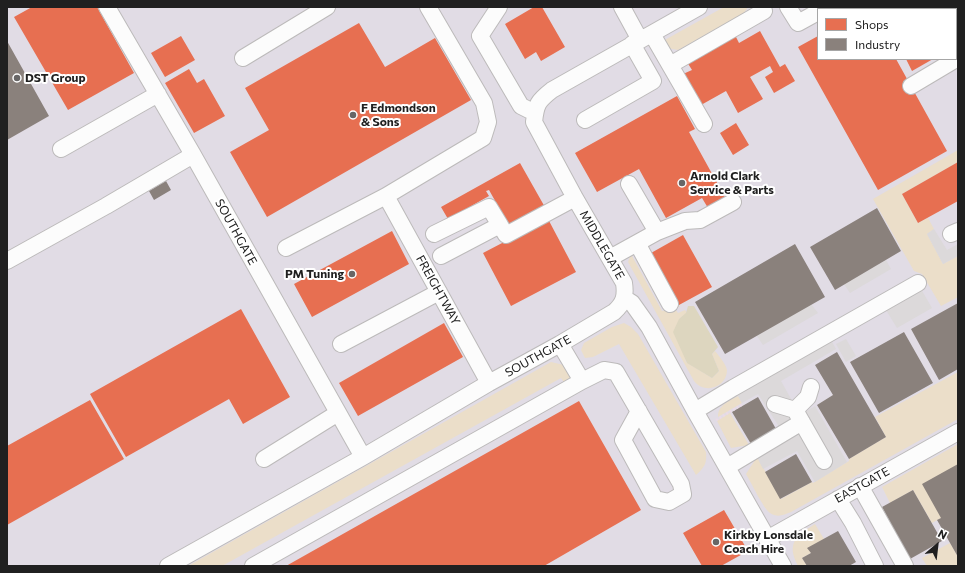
<!DOCTYPE html>
<html>
<head>
<meta charset="utf-8">
<style>
  body { margin:0 }
  #map { position:relative; width:965px; height:573px; overflow:hidden; background:#eee8e9; font-family:Commissioner,sans-serif }
  canvas { display:block }
  .frame { position:absolute; inset:0; border:8px solid #202020; pointer-events:none }
  .legend { position:absolute; left:817px; top:8px; width:140px; height:52px; box-sizing:border-box; background:#fff; border:1px solid #a6a6a6; margin:0; padding:5px 7px; list-style:none; font-size:12px; color:#202020 }
  .legend li { display:flex; align-items:center; gap:8px; height:20px }
  .legend b { width:20px; border:1px solid #a6a6a6 }
  .north { position:absolute; left:917px; top:525px; width:40px; height:40px; -webkit-text-stroke:3px #fff; paint-order:stroke; rotate:28deg; font-size:11px; font-weight:700; line-height:16px; text-align:center; color:#202020 }
  .north::after { content:''; display:block; margin:auto; width:14px; height:18px; background:#202020; clip-path:polygon(50% 0,100% 100%,50% 72%,0 100%) }
</style>
</head>
<body>
<div id="map">
<canvas width="965" height="573"></canvas>
<div class="frame"></div>
<ul class="legend">
<li><b style="height:11px;background:#e76f51"></b>Shops</li>
<li><b style="height:11px;background:#8a817c"></b>Industry</li>
</ul>
<div class="north">N</div>
</div>
<script>
const c = document.querySelector('canvas').getContext('2d');
c.lineJoin = 'round';
function fill(path, color) { c.fillStyle = color; c.fill(path, 'evenodd'); }
function trace(path, color, width, dash) { c.strokeStyle = color; c.lineWidth = width; c.lineCap = dash ? 'butt' : 'round'; c.setLineDash(dash || []); c.stroke(path); }
function write(font, color, halo, rows, align = 'center') {
  c.font = font + ' Commissioner,sans-serif'; c.lineWidth = 4; c.setLineDash([]); c.textBaseline = 'middle'; c.strokeStyle = halo; c.fillStyle = color; for (const [text, x, y, turn = 0] of rows) {
    c.save(); c.translate(x, y); c.rotate((+turn || 0) * Math.PI / 180); c.textAlign = isNaN(turn) ? turn : align; if (halo) c.strokeText(text, 0, 0); c.fillText(text, 0, 0); c.restore();
  }
}
const industrial = new Path2D(`
  M 7,7 L 958,7 L 958,566 L 7,566 ZM 818,9 L 956,9 L 956,59 L 818,59 Z`);
const grass = new Path2D(`
  M 724,7 L 748,7 L 744,13 L 678,50 C 671,49 666,48 663,41 Z
  M 958,150 L 958,162 L 902,194 L 918,223 L 928,218 L 934,229 L 927,234 L 943,264 L 958,256 L 958,297 L 941,306 L 922,274 L 914,271 L 873,199 Z
  M 631,254 L 662,311 L 682,305 L 675,309 L 678,313 L 685,310 L 687,313 L 679,319 L 686,362 L 712,378 L 719,371 L 712,354 L 715,351 C 719,356 726,364 727,370 C 727,387 705,395 694,381 L 628,262 Z
  M 624,323 L 631,327 L 638,334 L 706,452 C 707,463 705,467 696,475 L 619,344 L 593,357 L 585,358 L 581,350 L 584,343 L 612,327 Z
  M 551,362 L 564,365 L 573,377 L 566,385 L 561,378 L 222,566 L 188,566 Z
  M 958,372 L 958,419 L 791,512 C 784,515 777,518 770,513 C 763,508 751,482 746,474 L 757,457 L 781,499 L 812,482 L 813,483 L 849,461 L 849,459 L 886,437 L 875,417 Z
  M 738,396 L 742,403 L 718,417 C 718,405 729,401 738,396 Z
  M 730,413 L 749,445 L 731,448 L 717,421 Z
  M 958,444 L 958,464 L 941,518 L 932,523 L 913,490 L 890,503 L 882,487 Z
  M 815,524 L 824,539 L 808,548 L 811,553 L 802,558 L 807,566 L 798,566 C 786,543 796,536 815,524 Z
  M 950,543 L 958,557 L 958,566 L 927,566 L 922,558 Z`);
const forest = new Path2D(`
  M 688,306 L 694,306 L 718,347 L 712,354 L 719,371 L 712,378 L 687,363 L 673,332 L 679,319 L 686,313 Z`);
const parking = new Path2D(`
  M 934,229 L 947,250 L 958,244 L 958,256 L 943,264 L 927,234 Z
  M 886,260 L 891,269 L 850,293 L 844,284 Z
  M 921,289 L 932,308 L 897,328 L 886,310 Z
  M 811,304 L 818,313 L 763,345 L 757,336 Z
  M 846,339 L 856,356 L 846,362 L 836,344 Z
  M 831,340 L 836,349 L 781,381 L 800,415 L 815,406 L 847,462 L 815,482 L 797,451 L 763,469 L 757,457 L 787,439 L 758,394 L 742,403 L 737,394 Z`);
const shops = new Path2D(`
  M 32,7 L 97,7 L 134,73 L 68,110 L 14,17 Z
  M 534,7 L 542,7 L 565,47 L 541,61 L 536,52 L 525,59 L 505,24 Z
  M 877,7 L 958,7 L 958,45 L 956,46 L 956,9 L 878,9 Z
  M 359,23 L 385,67 L 435,38 L 471,100 L 267,217 L 230,152 L 269,130 L 245,88 Z
  M 760,31 L 780,67 L 785,64 L 795,81 L 774,93 L 765,77 L 773,72 L 770,66 L 750,77 L 763,99 L 738,113 L 726,91 L 701,105 L 683,74 L 692,70 L 687,62 L 735,35 L 739,43 Z
  M 181,36 L 195,60 L 165,77 L 151,53 Z
  M 818,36 L 818,59 L 896,59 L 947,151 L 878,190 L 798,47 Z
  M 906,59 L 933,59 L 912,71 Z
  M 189,69 L 197,83 L 204,79 L 225,116 L 194,133 L 165,83 Z
  M 677,96 L 695,129 L 689,132 L 726,199 L 708,208 L 702,198 L 666,218 L 639,169 L 597,192 L 575,153 Z
  M 736,123 L 749,145 L 733,155 L 720,133 Z
  M 958,162 L 958,201 L 918,223 L 902,194 Z
  M 520,163 L 546,209 L 511,229 L 489,190 L 486,191 L 489,196 L 448,219 L 441,207 Z
  M 548,219 L 576,272 L 511,306 L 483,253 Z
  M 392,231 L 409,264 L 312,317 L 294,284 Z
  M 683,235 L 712,287 L 679,305 L 651,253 Z
  M 241,309 L 290,397 L 243,424 L 229,399 L 126,457 L 90,394 Z
  M 444,323 L 463,357 L 358,416 L 339,383 Z
  M 90,400 L 124,459 L 7,525 L 7,446 Z
  M 579,401 L 641,510 L 544,566 L 286,566 Z
  M 724,510 L 748,551 L 721,566 L 702,566 L 683,533 Z`);
const industry = new Path2D(`
  M 7,41 L 49,116 L 7,140 Z
  M 166,181 L 171,190 L 154,200 L 149,191 Z
  M 877,208 L 901,251 L 835,290 L 810,247 Z
  M 795,244 L 825,297 L 725,354 L 695,302 Z
  M 958,303 L 958,369 L 939,380 L 911,329 Z
  M 904,332 L 933,383 L 879,413 L 850,362 Z
  M 837,352 L 886,437 L 849,459 L 817,405 L 833,395 L 815,365 Z
  M 758,397 L 776,429 L 751,444 L 732,412 Z
  M 796,454 L 812,482 L 780,499 L 765,472 Z
  M 958,464 L 958,557 L 937,520 L 941,518 L 922,484 Z
  M 913,490 L 942,541 L 910,559 L 882,507 Z
  M 838,531 L 856,562 L 849,566 L 807,566 L 802,558 L 811,553 L 807,548 Z`);
const path = new Path2D(`
  M 716,420 L 743,404`);
const minor = new Path2D(`
  M 107,7 L 192,153 L 363,457
  M 499,7 L 480,36 L 521,106 L 535,113
  M 622,7 L 640,40
  M 788,7 L 798,23 L 818,12
  M 652,34 L 704,124
  M 243,58 L 327,7
  M 670,65 L 764,11 L 762,7
  M 911,86 L 958,58
  M 585,120 L 653,81 L 632,44
  M 61,149 L 158,94
  M 629,184 L 657,232
  M 386,196 L 489,383
  M 434,234 L 489,207 L 500,225
  M 951,234 L 958,231
  M 637,243 L 670,304
  M 286,248 L 386,196 L 483,138 L 488,122 L 484,103 L 428,7
  M 441,256 L 500,225 L 506,235 L 575,198
  M 610,258 L 657,232 L 685,221 L 700,220 L 733,202
  M 7,261 L 106,206 L 193,155
  M 624,298 L 632,303 L 649,327 L 695,411 L 783,566
  M 341,344 L 439,292
  M 560,344 L 582,381 L 604,370 L 616,372 L 681,484 L 683,494 L 669,502 L 655,499 L 623,440 L 639,411
  M 775,404 L 795,410 L 824,461
  M 795,410 L 808,397 L 811,387
  M 695,411 L 733,388 L 918,283
  M 264,459 L 338,413
  M 727,467 L 802,422
  M 860,486 L 905,566
  M 838,499 L 853,523 L 875,566
  M 767,539 L 958,432
  M 168,566 L 363,457 L 489,383 L 560,344 L 614,312 C 624,303 626,296 624,283 L 575,198 L 534,122 C 536,104 538,101 552,90 L 699,7
  M 253,566 L 582,381`);
const markers = [
  [17,78,4,"#686666"],
  [353,115,4,"#686666"],
  [682,183,4,"#686666"],
  [352,274,4,"#686666"],
  [716,542,4,"#686666"]
];
const poiNames = [
  ["DST Group",25,78],
  ["F Edmondson",361,108],
  ["& Sons",361,122],
  ["Arnold Clark",690,176],
  ["Service & Parts",690,190],
  ["PM Tuning",344,274,"right"],
  ["Kirkby Lonsdale",724,535],
  ["Coach Hire",724,549]
];
const streetNames = [
  ["SOUTHGATE",236,232,61],
  ["MIDDLEGATE",602,245,60],
  ["FREIGHTWAY",438,290,61],
  ["SOUTHGATE",538,356,-29],
  ["EASTGATE",862,485,-29]
];
fill(industrial, '#e1dce5');
fill(grass, '#ebdec9');
fill(forest, '#ddd6bf');
fill(parking, '#dcd9da');
fill(shops, '#e76f51');
fill(industry, '#8a817c');
trace(minor, '#bcbaba', 18);
trace(path, '#ebdae6', 2.5, [2, 2]);
trace(minor, '#fcfcfc', 16);
for (const [x, y, r, color] of markers) { const dot = new Path2D(); dot.arc(x, y, r, 0, 2 * Math.PI); c.fillStyle = color; c.fill(dot); trace(dot, '#fff', 1.5); }
write('bold 12px', '#202020', '#fff', poiNames, 'left');
write('12px', '#202020', '#fff', streetNames);
</script>
</body>
</html>
